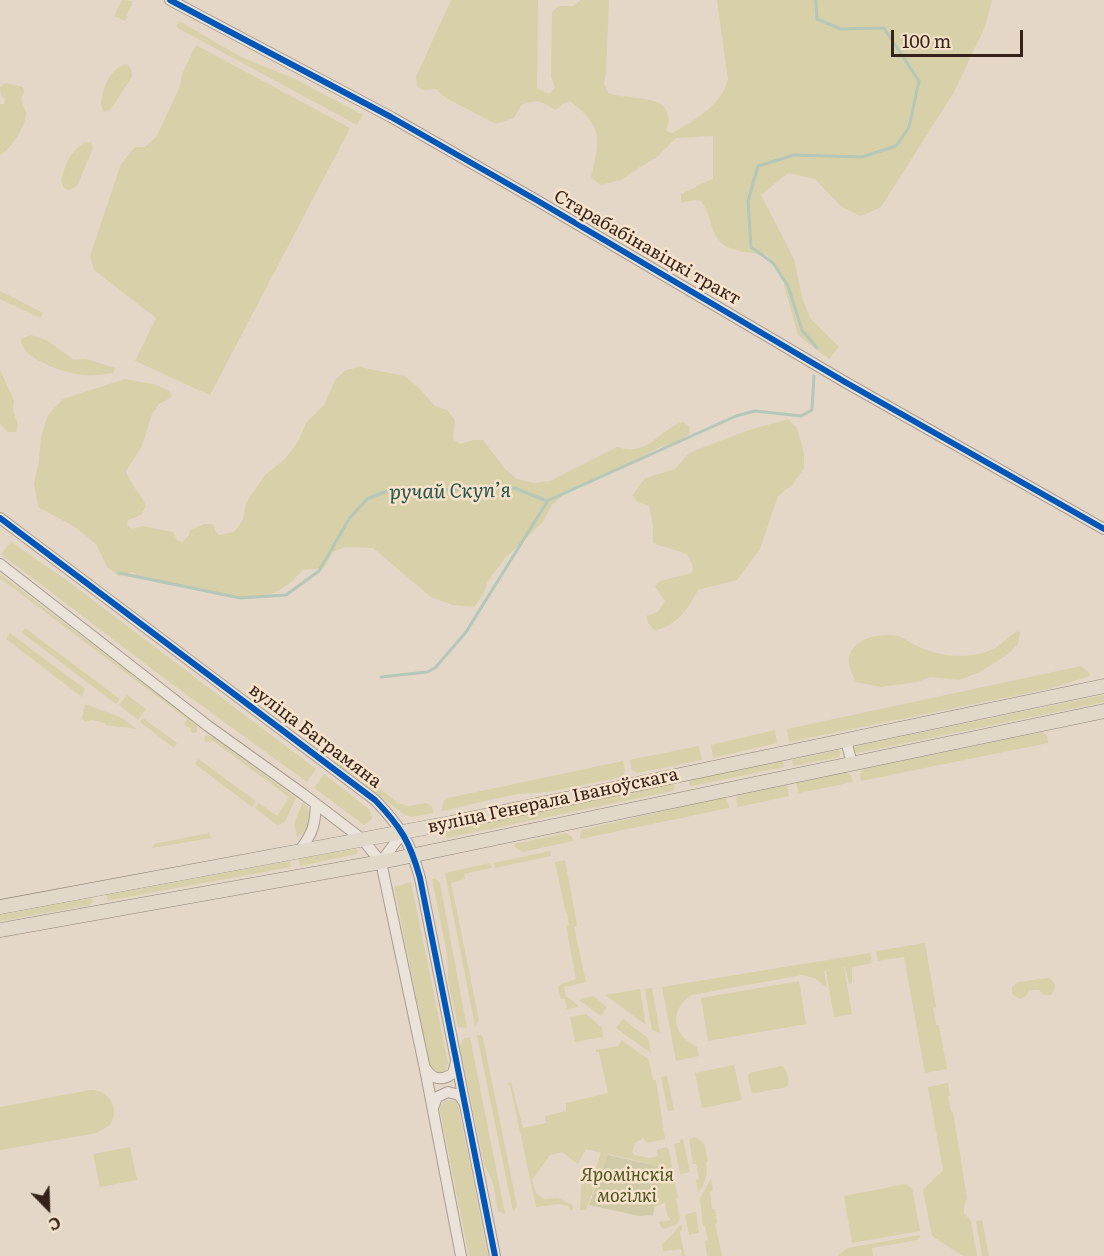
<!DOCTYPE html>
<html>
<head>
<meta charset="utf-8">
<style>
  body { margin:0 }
  #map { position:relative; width:1104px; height:1256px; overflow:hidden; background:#e4d7c7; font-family:Literata,serif }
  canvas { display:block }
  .north { position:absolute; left:18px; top:1178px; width:60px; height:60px; -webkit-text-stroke:4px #f7e3cb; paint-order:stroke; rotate:157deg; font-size:16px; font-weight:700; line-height:24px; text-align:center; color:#35231a }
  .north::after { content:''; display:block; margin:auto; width:21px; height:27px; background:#35231a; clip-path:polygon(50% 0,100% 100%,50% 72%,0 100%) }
  .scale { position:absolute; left:891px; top:30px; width:132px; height:27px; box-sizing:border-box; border:3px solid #35231a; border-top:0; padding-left:8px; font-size:18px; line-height:21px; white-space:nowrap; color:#35231a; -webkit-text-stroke:4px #f7e3cb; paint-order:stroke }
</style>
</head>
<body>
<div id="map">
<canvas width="1104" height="1256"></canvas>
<div class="north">С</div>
<div class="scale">100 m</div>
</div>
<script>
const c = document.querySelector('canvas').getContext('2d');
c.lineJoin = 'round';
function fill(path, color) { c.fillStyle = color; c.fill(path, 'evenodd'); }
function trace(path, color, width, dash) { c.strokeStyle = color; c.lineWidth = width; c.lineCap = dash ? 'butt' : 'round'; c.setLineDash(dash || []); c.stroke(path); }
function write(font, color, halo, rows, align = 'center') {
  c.font = font + ' Literata,serif'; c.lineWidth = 5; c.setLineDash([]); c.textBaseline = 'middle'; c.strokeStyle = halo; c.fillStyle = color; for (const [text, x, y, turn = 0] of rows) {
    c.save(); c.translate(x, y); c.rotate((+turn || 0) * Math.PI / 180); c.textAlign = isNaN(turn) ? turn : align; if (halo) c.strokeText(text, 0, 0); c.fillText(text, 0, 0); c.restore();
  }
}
const green = new Path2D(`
  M 122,0 L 132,1 L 132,5 L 126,15 L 128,17 L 125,21 L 114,16 Z
  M 451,0 L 538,0 L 537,88 L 549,94 L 555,88 L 551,77 L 552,12 L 558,6 L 573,6 L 581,0 L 609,0 L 606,72 L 604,84 L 609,94 C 621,97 649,98 657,102 C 669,107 671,121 666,131 L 673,133 C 695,120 720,106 728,80 L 717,0 L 992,0 L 985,27 L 954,92 L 881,207 L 860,216 L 841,206 L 815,179 L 788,173 L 761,195 L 794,259 L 802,297 L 810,318 L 839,347 L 829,359 L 798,335 L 783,281 L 767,255 C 751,252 728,253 718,239 C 710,229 711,213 700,200 L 681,202 L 681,194 L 713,178 L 713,136 L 676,138 L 656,158 L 640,167 L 621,180 L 600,185 L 591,177 C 600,139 604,127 570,101 L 562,104 L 556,110 C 540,101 540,99 521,105 L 514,118 L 496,124 L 446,98 L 436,89 L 422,90 L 417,86 L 416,77 Z
  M 179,21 L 241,57 L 295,79 L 363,115 L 357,125 L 176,27 Z
  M 196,45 L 350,128 L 210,395 L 135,361 L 156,318 L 94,270 L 90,256 L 121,164 L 135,147 L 145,147 L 157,136 L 180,86 L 182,74 Z
  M 127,64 L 131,69 L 132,77 L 110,110 L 104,112 L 101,105 C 101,90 111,67 127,64 Z
  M 6,83 L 23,87 L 24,92 L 21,99 C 22,104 26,109 26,113 C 26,126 11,149 0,155 L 0,104 L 4,104 L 5,99 L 1,95 L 0,87 Z
  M 85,142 L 91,142 L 93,148 L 77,186 L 69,190 L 64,188 L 61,180 C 66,163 70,152 85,142 Z
  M 0,291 L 43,313 L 40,318 L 0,299 Z
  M 31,335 L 46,340 L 74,360 L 86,359 L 115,368 L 113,373 C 104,374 94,376 84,375 C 67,374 20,359 21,339 Z
  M 360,367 L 404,376 L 418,387 L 435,406 L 447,410 L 455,420 L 453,439 L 460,444 L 474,440 L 483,440 L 505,469 L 517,479 L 533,483 L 550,481 L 617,447 C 650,457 656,431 683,422 L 689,426 L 690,433 L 679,442 L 658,448 L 624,467 L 565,493 L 552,505 L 543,522 L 506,557 L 488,581 L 483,595 L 474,607 L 453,605 L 431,597 L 373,548 L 345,547 L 333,552 L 324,568 L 303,570 C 265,615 220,596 171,583 C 158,580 142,580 132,572 L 119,576 L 107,567 L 96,544 L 75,527 L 38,507 L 34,483 L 39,461 L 41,437 L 48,415 L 63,399 L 125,379 L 157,385 L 169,391 L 172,397 L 159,404 L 152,414 L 142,446 L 126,471 C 130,485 141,493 146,506 L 141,515 L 128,520 L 127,525 L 132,529 L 143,526 L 173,532 L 177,540 L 182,542 L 189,535 L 190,530 L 204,524 L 213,524 L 215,531 L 219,535 L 234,532 L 243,520 L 246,503 L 265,475 L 285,459 L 299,440 L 306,423 L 324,405 L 335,380 L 346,370 Z
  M 0,370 L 14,400 L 13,410 L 18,425 L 16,432 L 8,432 L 0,424 Z
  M 788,419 L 797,428 L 804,453 L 804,468 L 793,484 L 778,496 L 760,549 L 737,580 L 698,590 C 687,610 678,624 655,631 L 648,623 L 646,616 L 658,612 L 665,601 L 655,586 L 660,581 L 692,573 L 693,566 L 687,554 L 653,543 L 653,526 L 649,506 L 638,502 L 632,496 L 645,478 L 675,469 L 689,453 L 746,431 Z
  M 11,542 L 65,579 L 316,769 L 307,782 L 172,684 L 1,554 Z
  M 0,574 L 189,718 L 197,726 L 197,732 L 192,733 L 190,731 L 191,729 L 184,724 L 187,719 L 0,578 Z
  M 25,628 L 120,699 L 116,704 L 22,633 Z
  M 1018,631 L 1020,633 L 1018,644 L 1007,655 L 978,673 L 959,680 L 930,677 L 917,682 L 881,687 L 856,682 C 853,676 850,670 849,664 C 846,639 879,632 898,636 C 904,638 909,642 915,645 C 931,653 946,656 964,656 C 976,655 989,653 999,645 C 1006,640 1010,635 1018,631 Z
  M 10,633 L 85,689 L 82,697 L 6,639 Z
  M 1081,666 L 1089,672 L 1090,676 L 1052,688 L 789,742 L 787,729 Z
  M 127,695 L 146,709 L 138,720 L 119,705 Z
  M 1104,695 L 1104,702 L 857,753 L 854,749 L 856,746 Z
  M 85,704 L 122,718 L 137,729 L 105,725 L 105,723 L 92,720 L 85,722 L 82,718 Z
  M 143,718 L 177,743 L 174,748 L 140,722 Z
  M 775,730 L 777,743 L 713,758 L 711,745 Z
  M 1042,732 L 1047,736 L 1048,743 L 861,781 L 860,774 L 863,769 Z
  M 205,735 L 211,736 L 296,798 L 284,823 L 277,825 L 255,808 L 259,803 L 277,816 L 289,797 L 213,741 L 206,742 L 204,740 Z
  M 699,746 L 702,760 L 637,773 L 632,770 L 630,760 Z
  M 838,750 L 841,752 L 839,757 L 793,766 L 792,760 Z
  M 198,759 L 256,801 L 252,807 L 195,764 Z
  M 335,759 L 342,759 L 398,803 L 408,806 L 426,803 L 432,807 L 433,813 L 412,817 L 405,815 L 333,761 Z
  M 623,761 L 625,771 L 622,777 L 549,792 L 517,794 L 442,811 L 443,801 L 448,798 Z
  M 783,761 L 784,767 L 692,786 L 689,785 L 690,780 Z
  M 845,772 L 851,775 L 853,782 L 799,793 L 796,783 Z
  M 324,774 L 370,810 L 372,819 L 364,825 L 314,788 Z
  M 672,784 L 675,785 L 673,791 L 447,838 L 445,832 Z
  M 787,785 L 789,796 L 738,807 L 736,799 L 738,795 Z
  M 723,797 L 727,800 L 729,808 L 580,839 L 580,835 L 582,830 Z
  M 303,802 C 314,813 312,831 297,837 L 294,823 Z
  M 209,833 L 211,838 L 152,848 L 154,844 Z
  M 566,833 L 572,837 L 573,841 L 523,852 L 515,847 L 514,844 Z
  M 356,849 L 358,850 L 357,854 L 300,866 L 298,859 Z
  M 550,851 L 551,856 L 495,868 L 494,863 Z
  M 565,860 L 577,926 L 574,927 L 586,982 L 564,987 L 566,996 L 578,1005 L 578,1007 L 567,1009 L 565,999 L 561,999 L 558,987 L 561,984 L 576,979 L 566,926 L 569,925 L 567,914 L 566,914 L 555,862 Z
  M 290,861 L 291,867 L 111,900 L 107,900 L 107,895 L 111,894 Z
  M 490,863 L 491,868 L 464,874 L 465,879 L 451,883 L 479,1020 L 475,1026 L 445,873 Z
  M 435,878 L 440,883 L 467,1028 L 458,1027 L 448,981 L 447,954 L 432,879 Z
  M 411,882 L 448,1063 L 445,1072 L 438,1074 L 432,1070 L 430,1065 L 394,887 Z
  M 89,898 L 92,899 L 93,902 L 90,905 L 0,921 L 0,915 Z
  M 925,943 L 936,1007 L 933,1008 L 936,1025 L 939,1025 L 947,1069 L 925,1073 L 904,957 L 878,961 L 876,951 Z
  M 870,953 L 872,963 L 852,967 L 852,983 L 849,984 L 845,967 L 844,967 L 852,1014 L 834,1017 L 826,971 L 838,968 L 824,971 L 827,988 L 815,978 L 802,975 L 692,995 C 668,1010 672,1035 697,1047 L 699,1056 L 676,1061 L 662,987 Z
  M 1047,978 L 1051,979 L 1055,985 L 1054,991 L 1050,995 L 1044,995 L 1039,990 L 1029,990 L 1026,996 L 1020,999 L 1012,994 L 1012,987 L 1018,982 Z
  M 799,981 L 806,1024 L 708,1041 L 701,998 Z
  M 652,988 L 660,1033 L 652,1030 L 645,989 Z
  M 640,989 L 646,1025 L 605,995 Z
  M 593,996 L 607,1007 L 601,1016 L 580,1001 L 580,999 Z
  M 586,1014 L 602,1028 L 603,1037 L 575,1042 L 570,1017 Z
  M 623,1019 L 648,1038 L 651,1053 L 616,1028 Z
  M 477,1035 L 481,1035 L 483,1038 L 517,1206 L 513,1212 Z
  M 470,1037 L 505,1214 L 498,1211 L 493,1183 L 484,1164 L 460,1046 L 464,1038 Z
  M 622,1040 L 649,1060 L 653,1080 L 656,1080 L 665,1139 L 647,1143 L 643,1138 L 635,1143 L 632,1152 L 634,1155 L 650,1158 L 658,1156 L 657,1150 L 666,1147 L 669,1150 L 672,1167 L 670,1168 L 673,1182 L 675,1182 L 678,1198 L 676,1199 L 680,1218 L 677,1224 L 665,1229 L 661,1227 L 659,1222 L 671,1220 L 667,1215 L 665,1202 L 651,1209 L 600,1179 L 599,1176 L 586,1210 L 580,1210 L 582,1174 L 593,1177 L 601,1153 L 586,1149 L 578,1164 L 562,1152 L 550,1155 L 532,1180 L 536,1193 L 544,1199 L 558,1198 L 573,1205 L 573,1210 L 571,1211 L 568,1206 L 559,1204 L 536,1207 L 510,1085 L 507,1084 L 511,1082 L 523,1128 L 546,1123 L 545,1116 L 566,1111 L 566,1103 L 608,1093 L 599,1052 L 596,1052 L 596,1050 L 618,1046 ZM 609,1154 L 662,1167 L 663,1172 L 606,1163 Z
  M 734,1065 L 742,1100 L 702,1108 L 695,1073 Z
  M 782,1066 C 788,1069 790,1082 787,1087 L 755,1093 L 751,1092 L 748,1077 L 749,1073 Z
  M 667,1076 L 674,1110 L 668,1111 L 661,1077 Z
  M 948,1083 L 950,1095 L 948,1096 L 951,1111 L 953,1112 L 967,1198 L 964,1207 L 964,1213 L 971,1221 L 977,1256 L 963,1256 L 932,1236 L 923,1190 L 943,1170 L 928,1087 Z
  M 90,1090 C 105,1090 115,1100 114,1116 L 110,1125 L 97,1133 L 0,1150 L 0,1107 Z
  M 447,1100 L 456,1101 L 458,1105 L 488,1256 L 469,1256 L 440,1111 L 440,1106 Z
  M 695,1137 L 704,1143 L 708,1161 L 706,1162 C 708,1176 706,1181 698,1193 L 696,1180 L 699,1179 L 696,1164 L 693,1164 L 689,1139 Z
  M 683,1139 L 690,1172 L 680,1174 L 674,1144 L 680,1143 L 680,1140 Z
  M 130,1147 L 137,1180 L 100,1187 L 93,1154 Z
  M 711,1179 L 713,1190 L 710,1192 L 712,1209 L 715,1209 L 717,1223 L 715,1224 L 722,1256 L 707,1256 L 705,1241 L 708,1240 L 705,1226 L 703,1226 L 700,1198 Z
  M 906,1184 L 912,1188 L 920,1231 L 852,1243 L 844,1196 Z
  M 696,1212 L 699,1233 L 689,1235 L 685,1214 Z
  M 982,1220 L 989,1256 L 982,1256 L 976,1221 Z
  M 682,1224 L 682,1230 L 680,1232 L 685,1256 L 682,1256 L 681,1249 L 663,1251 L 662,1244 C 670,1238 674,1231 682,1224 Z
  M 920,1235 L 920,1237 L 917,1240 L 872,1248 L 873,1256 L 838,1256 L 847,1248 Z`);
const cemetery = new Path2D(`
  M 608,1155 L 662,1167 L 653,1215 L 639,1216 L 589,1205 Z`);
const stream = new Path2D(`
  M 816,0 L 817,19 L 841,29 L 884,28 L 919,81 L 909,127 L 896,146 L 862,157 L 794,155 L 758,166 L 748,201 L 751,247 L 773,263 L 788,286 L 802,330 L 817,348
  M 119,573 L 240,598 L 286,595 L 319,571 L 349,519 L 367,499 L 387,491 L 514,488 L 547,501 L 736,416 L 755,411 L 801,416 L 812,410 L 814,376
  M 381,677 L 427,672 L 435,668 L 466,632 L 547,502`);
const minor = new Path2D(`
  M 170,0 L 391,117 L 538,201 L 845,382 L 1104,529
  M 0,518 L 375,800 C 401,827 410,842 420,878 L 495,1256
  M 0,564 L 208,726 L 303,794 L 362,839 L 381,862 L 425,1069 L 461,1256
  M 846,741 L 852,763
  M 300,850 C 313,833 315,825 316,804
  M 381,862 L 403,832
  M 426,1069 C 432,1080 443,1081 453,1073 L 456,1062
  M 433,1108 L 437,1097 L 448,1092 L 459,1095 L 464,1102`);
const major = new Path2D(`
  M 0,907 L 451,823 L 1104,686
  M 0,930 L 381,862 L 1104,711`);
const cycleway = new Path2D(`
  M 170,0 L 391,117 L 538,201 L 845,382 L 1104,529
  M 0,518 L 375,800 C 401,827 410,842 420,878 L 495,1256`);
const streetNames = [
  ["Старабабінавіцкі тракт",647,248,30],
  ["вуліца Баграмяна",315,736,37],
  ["вуліца Генерала Іваноўскага",553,801,-12]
];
const parkNames = [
  ["Яромінскія",627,1176],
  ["могілкі",627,1197]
];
const waterNames = [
  ["ручай Скупʼя",450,492,-1]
];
fill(green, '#d8d0a8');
fill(cemetery, '#d1caa8');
trace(stream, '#b4c7b8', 3);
trace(minor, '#a89c91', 12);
trace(major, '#8d8278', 15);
trace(minor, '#ebe3d9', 10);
trace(major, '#e2d8ca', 14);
trace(cycleway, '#0057b8', 6);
write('18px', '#35231a', '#f7e3cb', streetNames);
write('italic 18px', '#4e5320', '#f7e3cb', parkNames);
write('italic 20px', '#28564c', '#f7e3cb', waterNames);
</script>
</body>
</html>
